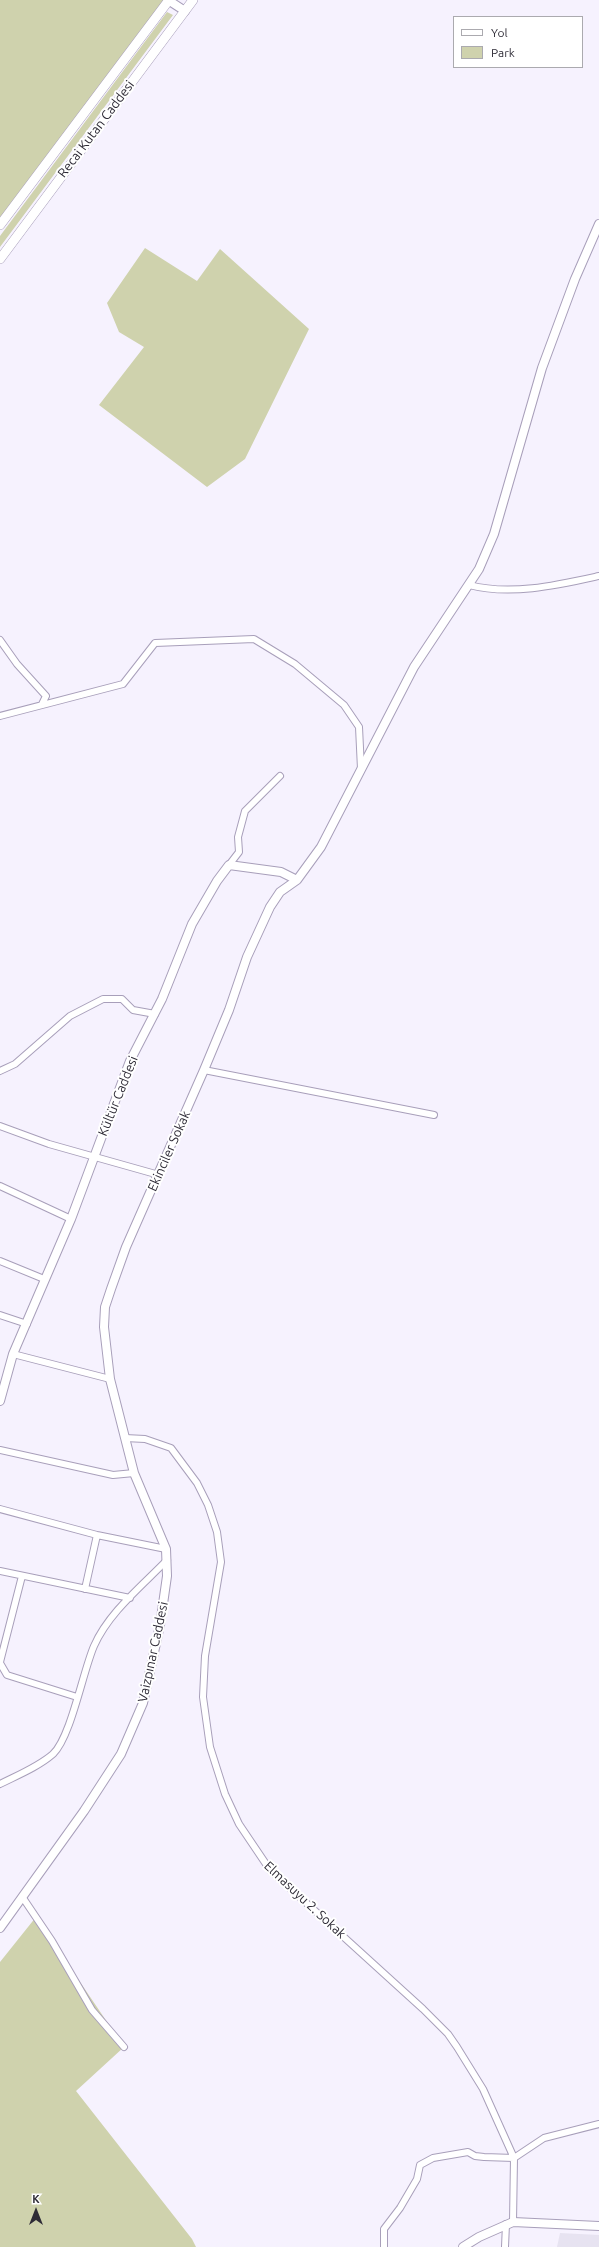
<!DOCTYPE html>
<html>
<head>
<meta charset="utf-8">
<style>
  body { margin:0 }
  #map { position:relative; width:599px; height:2247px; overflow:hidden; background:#f6f2fe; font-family:Ubuntu,sans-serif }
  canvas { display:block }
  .legend { position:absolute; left:453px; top:16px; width:130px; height:52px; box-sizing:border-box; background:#fff; border:1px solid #abaaaf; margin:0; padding:5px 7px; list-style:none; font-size:12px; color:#2e2b36 }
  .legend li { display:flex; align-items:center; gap:8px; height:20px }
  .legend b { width:20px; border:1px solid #abaaaf }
  .north { position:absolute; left:16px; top:2191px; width:40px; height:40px; -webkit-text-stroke:3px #fff; paint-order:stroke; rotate:0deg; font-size:11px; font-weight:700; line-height:16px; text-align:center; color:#2e2b36 }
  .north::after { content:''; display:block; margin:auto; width:14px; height:18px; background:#2e2b36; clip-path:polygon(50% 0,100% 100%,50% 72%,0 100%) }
</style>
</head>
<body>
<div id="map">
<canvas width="599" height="2247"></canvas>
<ul class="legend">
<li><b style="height:5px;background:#fff"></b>Yol</li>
<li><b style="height:11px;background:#cfd2ad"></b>Park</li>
</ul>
<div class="north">K</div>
</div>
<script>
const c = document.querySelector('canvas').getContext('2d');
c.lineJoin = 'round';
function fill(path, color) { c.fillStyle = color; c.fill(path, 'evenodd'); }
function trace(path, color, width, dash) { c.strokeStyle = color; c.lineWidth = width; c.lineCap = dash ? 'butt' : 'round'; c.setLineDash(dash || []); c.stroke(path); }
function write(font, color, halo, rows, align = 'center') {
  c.font = font + ' Ubuntu,sans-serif'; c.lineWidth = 4; c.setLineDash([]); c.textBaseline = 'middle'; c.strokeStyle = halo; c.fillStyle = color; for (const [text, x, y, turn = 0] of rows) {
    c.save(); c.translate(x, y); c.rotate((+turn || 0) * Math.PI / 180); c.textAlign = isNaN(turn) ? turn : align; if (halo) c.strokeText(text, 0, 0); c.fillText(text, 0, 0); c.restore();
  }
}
const built = new Path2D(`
  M 560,2233 L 599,2235 L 599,2247 L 557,2247 Z`);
const green = new Path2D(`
  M 0,0 L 168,0 L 0,226 Z
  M 167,12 L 173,15 L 0,247 L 0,236 Z
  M 145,248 L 197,281 L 220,249 L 309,329 L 245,459 L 207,487 L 99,405 L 144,347 L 119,332 L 107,303 Z
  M 36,1917 L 124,2047 L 76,2091 L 192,2239 L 196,2247 L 0,2247 L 0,1962 Z`);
const minor = new Path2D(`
  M 469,585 C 511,596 558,585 599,576
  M 0,640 L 17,664 L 46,696 L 42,704
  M 0,716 L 123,684 L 155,643 L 254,639 L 295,664 L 344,705 L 359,727 L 361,769
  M 229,865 L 239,852 L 238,837 L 245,811 L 280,776
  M 204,1070 L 434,1115
  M 0,1071 L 15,1064 L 70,1016 L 103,999 L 122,999 L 133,1010 L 155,1014
  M 0,1126 L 49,1144 L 159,1175
  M 0,1186 L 71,1219
  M 0,1261 L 44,1279
  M 0,1315 L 27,1324
  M 13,1354 L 110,1379
  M 125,1438 L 145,1439 L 171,1448 L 197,1483 L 208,1505 L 217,1532 L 221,1562 L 205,1656 L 203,1697 L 210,1747 L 225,1794 L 239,1824 L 270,1870 L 423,2009 L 448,2034 L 457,2047 L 483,2089 L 514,2158 L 513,2222
  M 0,1450 L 113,1475 L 134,1473
  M 0,1509 L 97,1535 L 166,1549
  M 0,1571 L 130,1598
  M 85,1589 L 97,1535
  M 0,1662 L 22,1576
  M 0,1663 L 7,1675 L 77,1697
  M 0,1784 C 18,1775 38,1767 53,1754 C 71,1737 83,1671 94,1646 C 109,1612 142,1586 167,1560
  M 23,1898 L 52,1941 L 92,2010 L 124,2047
  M 384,2247 L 384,2229 L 400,2208 L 417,2179 L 420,2165 L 433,2158 L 468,2152 L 475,2156 L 484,2157 L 514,2158 L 544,2138 L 599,2124
  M 505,2247 L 506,2224`);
const tertiary = new Path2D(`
  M 168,0 L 185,11
  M 0,1401 L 13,1354 L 71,1219 L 130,1061 L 162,999 L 192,924 L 217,881 L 229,865 L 281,872 L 297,880
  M 0,1928 L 84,1811 L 121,1754 L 143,1703 L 160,1625 L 167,1576 L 166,1549 L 134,1473 L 110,1379 L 104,1327 L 105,1307 L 111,1289 L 126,1247 L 204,1070 L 229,1010 L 247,957 L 270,907 L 280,892 L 297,880 L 321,847 L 414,667 L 479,569 L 494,534 L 542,368 L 575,279 L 599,224
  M 463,2247 L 479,2237 L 513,2222 L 599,2226`);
const secondary = new Path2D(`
  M 0,225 L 169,0
  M 0,259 L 193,0`);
const streetNames = [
  ["Recai Kutan Caddesi",96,129,-53],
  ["Kültür Caddesi",118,1096,-68],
  ["Ekinciler Sokak",169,1151,-66],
  ["Vaizpınar Caddesi",153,1652,-78],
  ["Elmasuyu 2. Sokak",305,1900,43]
];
fill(built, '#e7e3f1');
fill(green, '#cfd2ad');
trace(minor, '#a89fba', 8);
trace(tertiary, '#a89fba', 10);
trace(secondary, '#a89fba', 10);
trace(minor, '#fff', 6);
trace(tertiary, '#fff', 8);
trace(secondary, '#fff', 9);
write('13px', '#2e2b36', '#fff', streetNames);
</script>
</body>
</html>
